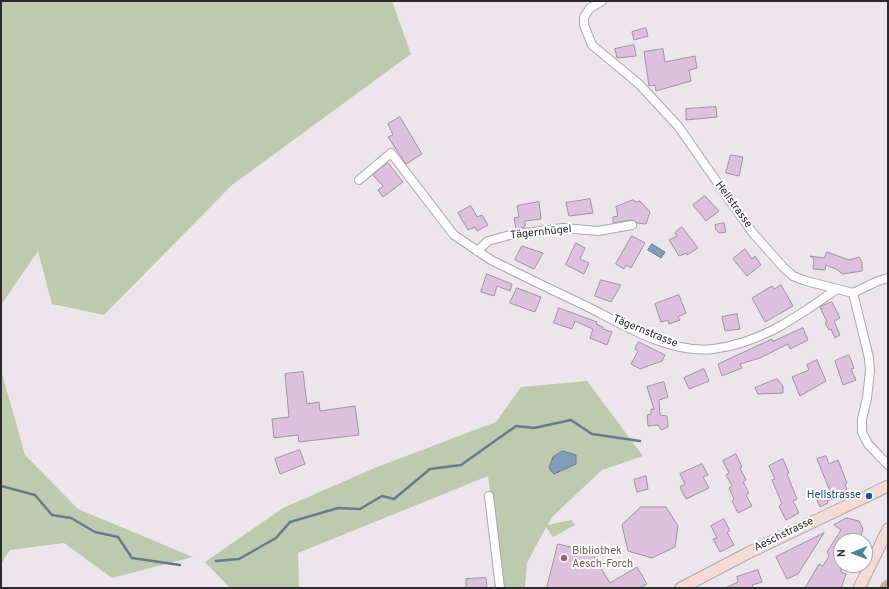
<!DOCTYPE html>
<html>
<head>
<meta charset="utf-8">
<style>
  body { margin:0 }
  #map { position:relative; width:889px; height:589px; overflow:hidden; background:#ece6ec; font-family:Overpass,sans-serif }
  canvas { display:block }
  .frame { position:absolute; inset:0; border:2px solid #2c2a2c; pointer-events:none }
  .north { position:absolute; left:833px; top:533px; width:40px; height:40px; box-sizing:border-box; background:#fff; border:1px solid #abaaab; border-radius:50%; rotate:269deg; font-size:11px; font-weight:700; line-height:16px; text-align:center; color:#2c2a2c }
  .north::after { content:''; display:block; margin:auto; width:14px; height:18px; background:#438696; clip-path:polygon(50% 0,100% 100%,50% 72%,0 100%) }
</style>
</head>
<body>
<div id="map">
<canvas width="889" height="589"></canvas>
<div class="frame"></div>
<div class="north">N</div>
</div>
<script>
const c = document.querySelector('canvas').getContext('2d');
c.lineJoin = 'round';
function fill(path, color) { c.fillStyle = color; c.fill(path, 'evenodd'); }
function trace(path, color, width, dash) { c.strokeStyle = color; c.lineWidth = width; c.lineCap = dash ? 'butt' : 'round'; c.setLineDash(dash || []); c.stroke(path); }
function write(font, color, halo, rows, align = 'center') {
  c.font = font + ' Overpass,sans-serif'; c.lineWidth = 4; c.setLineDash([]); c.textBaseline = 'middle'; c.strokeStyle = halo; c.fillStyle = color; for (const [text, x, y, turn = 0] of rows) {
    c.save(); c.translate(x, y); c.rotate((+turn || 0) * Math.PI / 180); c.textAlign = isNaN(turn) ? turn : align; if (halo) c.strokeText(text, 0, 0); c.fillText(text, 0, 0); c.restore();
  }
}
const green = new Path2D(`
  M 1,1 L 392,1 L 411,54 L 232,185 L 104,315 L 52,304 L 38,251 L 1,305 Z
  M 1,370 L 25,455 L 78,509 L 193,557 L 112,578 L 64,543 L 10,550 L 1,564 Z
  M 587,381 L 643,456 L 602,470 L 552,517 L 548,525 L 571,520 L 575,525 L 553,537 L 546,527 L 527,563 L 525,588 L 502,588 L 488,476 L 298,553 L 299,588 L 230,588 L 205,562 L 283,508 L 377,467 L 496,422 L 521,387 Z`);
const water = new Path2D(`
  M 652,244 L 665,252 L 661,258 L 648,250 Z
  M 563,451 L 576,455 L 576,464 L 554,474 L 549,468 L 553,457 Z`);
const stream = new Path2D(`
  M 1,486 L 35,495 L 52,515 L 71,518 L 95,532 L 118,537 L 132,558 L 180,565
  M 216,561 L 239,559 L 276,538 L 290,522 L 338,508 L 360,509 L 382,496 L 394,499 L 430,469 L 461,465 L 516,426 L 534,428 L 571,420 L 592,434 L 640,441`);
const building = new Path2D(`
  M 646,28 L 648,36 L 634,40 L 632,32 Z
  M 634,45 L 636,56 L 617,58 L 615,49 Z
  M 663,49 L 665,62 L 695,56 L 697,68 L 689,70 L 691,81 L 656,91 L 655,85 L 649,86 L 644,52 Z
  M 716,107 L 717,117 L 686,120 L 686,109 Z
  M 400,117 L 422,154 L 406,164 L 388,137 L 393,135 L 388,124 Z
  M 731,155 L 743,157 L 739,176 L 726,173 Z
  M 388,163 L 403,182 L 383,197 L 378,190 L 383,186 L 373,175 Z
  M 705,196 L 719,211 L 706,221 L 693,205 Z
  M 590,199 L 593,213 L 569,216 L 566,203 Z
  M 633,200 L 636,202 L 640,201 L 650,212 L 646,224 L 637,223 L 631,220 L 613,223 L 613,217 L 618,216 L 616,207 Z
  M 539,202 L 541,219 L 525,221 L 525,227 L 516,229 L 514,218 L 519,217 L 517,206 Z
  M 471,206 L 477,217 L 482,215 L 488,225 L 477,231 L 475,227 L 468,230 L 458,213 Z
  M 724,223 L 726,232 L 719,233 L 716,230 L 715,225 Z
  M 682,227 L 698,248 L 687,255 L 687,253 L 679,256 L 669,240 L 677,236 L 675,233 Z
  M 632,236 L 645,243 L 631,268 L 626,265 L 624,269 L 616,264 Z
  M 576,243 L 585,248 L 580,259 L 589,263 L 584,274 L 566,265 Z
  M 522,246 L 543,253 L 534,269 L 515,260 Z
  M 745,249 L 752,259 L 755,256 L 761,265 L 747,276 L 733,259 Z
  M 827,252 L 849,260 L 859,257 L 862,262 L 862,271 L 842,274 L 838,270 L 826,265 L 825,270 L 813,269 L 814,259 L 810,256 L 824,258 Z
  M 487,274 L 512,284 L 510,291 L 497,286 L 494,296 L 481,292 Z
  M 601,280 L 621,285 L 611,302 L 595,296 Z
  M 781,285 L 793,306 L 765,322 L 752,298 L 772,286 L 774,289 Z
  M 517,288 L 541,297 L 535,312 L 510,303 Z
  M 679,295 L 686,313 L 678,317 L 680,320 L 669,324 L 668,320 L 661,322 L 655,304 Z
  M 832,302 L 840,318 L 834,321 L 840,335 L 835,338 L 831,329 L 829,330 L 825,323 L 827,322 L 820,307 Z
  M 559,308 L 597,322 L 596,324 L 603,327 L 603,329 L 612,332 L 607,345 L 590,338 L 593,329 L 588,327 L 575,321 L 572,329 L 554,323 Z
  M 737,314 L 740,329 L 725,331 L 722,317 Z
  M 803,328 L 808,340 L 790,349 L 788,344 L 760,358 L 740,364 L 742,368 L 722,376 L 718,364 L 772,339 L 773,341 Z
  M 639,342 L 665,355 L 662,361 L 640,369 L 631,364 L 638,351 L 635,349 Z
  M 849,355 L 854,368 L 851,369 L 856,380 L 843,385 L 835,361 Z
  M 817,360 L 826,381 L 800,396 L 792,377 L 809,370 L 807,365 Z
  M 704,369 L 709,381 L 689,389 L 684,378 Z
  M 303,372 L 307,404 L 319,402 L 320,411 L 355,406 L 359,435 L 299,442 L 298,435 L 274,438 L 272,419 L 289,417 L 285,374 Z
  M 777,379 L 783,386 L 783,393 L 758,394 L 755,388 Z
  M 664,382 L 668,397 L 659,400 L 660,415 L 667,416 L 668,427 L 661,430 L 658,425 L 648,426 L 647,415 L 651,414 L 651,409 L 654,409 L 647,387 Z
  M 300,450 L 305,464 L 280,474 L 275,459 Z
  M 736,454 L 742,467 L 740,468 L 746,480 L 743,482 L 749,493 L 746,495 L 752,506 L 738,513 L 732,501 L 734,499 L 729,488 L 732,486 L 726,475 L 729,473 L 723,461 Z
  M 826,456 L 829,464 L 838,460 L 847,483 L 845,484 L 848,493 L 827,501 L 828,503 L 820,507 L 816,498 L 830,491 L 817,459 Z
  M 783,459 L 789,473 L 787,474 L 797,499 L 793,501 L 799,513 L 786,520 L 779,506 L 782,504 L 772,480 L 775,479 L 769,466 Z
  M 702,464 L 708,475 L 703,477 L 709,488 L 686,499 L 680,487 L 685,484 L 680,474 Z
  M 646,476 L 648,489 L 637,492 L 634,480 Z
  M 641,507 L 666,507 L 678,526 L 675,547 L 652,558 L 628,551 L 622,525 Z
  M 847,518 L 859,521 L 863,529 L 859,541 L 841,541 L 841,572 L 846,574 L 841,588 L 805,588 L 819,564 L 823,566 L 829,556 L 827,552 L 841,530 L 834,525 Z
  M 724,519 L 730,531 L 727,532 L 734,545 L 720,552 L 713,539 L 717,538 L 711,526 Z
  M 824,533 L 798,574 L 787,579 L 776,557 Z
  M 558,544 L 591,552 L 610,583 L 637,567 L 647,584 L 639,588 L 547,588 Z
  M 758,570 L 762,582 L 752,585 L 753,588 L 725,588 L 738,582 L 737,577 Z
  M 486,578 L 487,588 L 466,588 L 466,579 Z`);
const minor = new Path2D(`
  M 602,1 L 590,8 L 584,17 L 584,25 L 592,45 L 639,84 L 678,126 L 752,232 L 783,267 L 793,276 L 806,281 L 853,293
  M 359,180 L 391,153 L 454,235 L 491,260 C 523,276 554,291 586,306 C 624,325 669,354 713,349 C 762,343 798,316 837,289
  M 477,251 L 488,241 L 510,235 L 563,228 L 598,231 L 632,225
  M 853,293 L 869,358 L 870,371 L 867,398 L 862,419 L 862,432 L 868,444 L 888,465
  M 853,293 L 878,281 L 888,278
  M 489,496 L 500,588`);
const secondary = new Path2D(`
  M 681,588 L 748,553 L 888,486
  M 859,588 L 888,529`);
const trunk = new Path2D(`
  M 887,588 L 888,587`);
const markers = [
  [869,496,4,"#1a4fb4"],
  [564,558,4,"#8d6e63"]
];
const streetNames = [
  ["Hellstrasse",733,205,54],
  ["Tägernhügel",541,233,-6],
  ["Tägernstrasse",645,332,22],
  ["Aeschstrasse",784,535,-26]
];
const transitNames = [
  ["Hellstrasse",861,496]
];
const educationNames = [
  ["Bibliothek",572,552],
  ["Aesch-Forch",572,565]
];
fill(green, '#bdcaad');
fill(water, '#819dba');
trace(water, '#687a8f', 1);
trace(stream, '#687a8f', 2.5);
fill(building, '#dec0df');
trace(building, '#9b969b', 1);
trace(minor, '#aca7ac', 10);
trace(secondary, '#aca7ac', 13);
trace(trunk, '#c4c3c4', 15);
trace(minor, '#fff', 8);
trace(secondary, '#f4dcd5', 11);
trace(trunk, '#e2a090', 13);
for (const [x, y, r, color] of markers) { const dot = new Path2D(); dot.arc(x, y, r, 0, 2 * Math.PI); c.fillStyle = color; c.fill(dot); trace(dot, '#fff', 1.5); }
write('11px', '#2c2a2c', '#fff', streetNames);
write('11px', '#164399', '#fff', transitNames, 'right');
write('11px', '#785e54', '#fff', educationNames, 'left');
</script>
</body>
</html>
